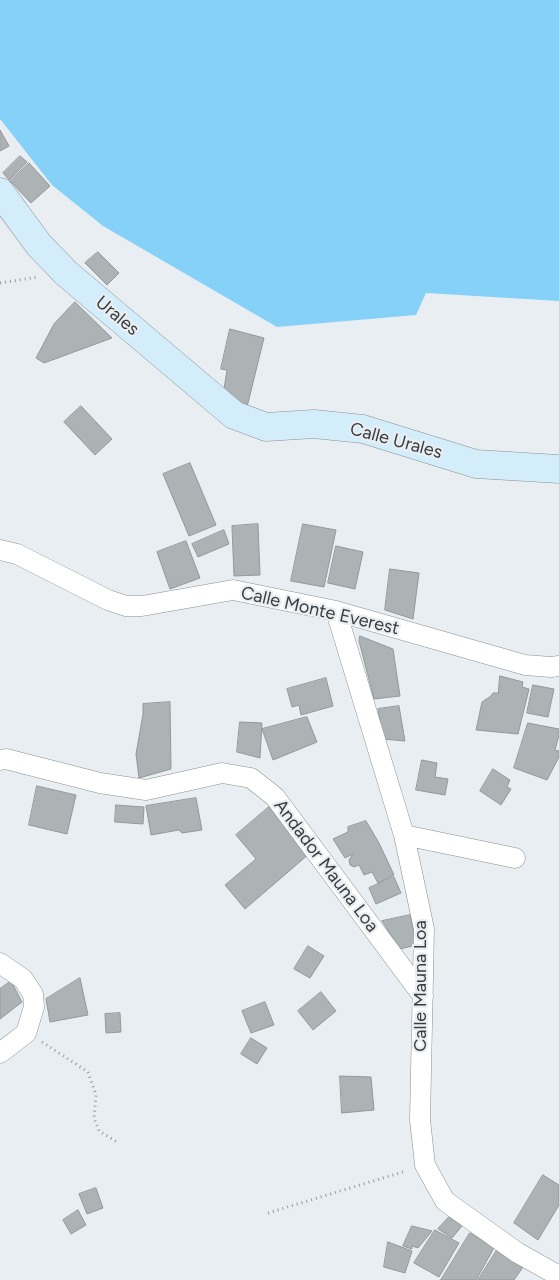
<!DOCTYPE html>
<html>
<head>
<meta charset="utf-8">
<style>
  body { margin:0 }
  canvas { display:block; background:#e9eef2 }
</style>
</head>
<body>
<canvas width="559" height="1280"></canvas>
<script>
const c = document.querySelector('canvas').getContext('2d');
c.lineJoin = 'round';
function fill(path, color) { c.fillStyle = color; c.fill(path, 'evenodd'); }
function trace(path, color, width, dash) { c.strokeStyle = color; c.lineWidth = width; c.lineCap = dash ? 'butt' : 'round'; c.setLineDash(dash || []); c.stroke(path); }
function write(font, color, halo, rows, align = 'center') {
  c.font = font + ' Figtree,sans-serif'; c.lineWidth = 4.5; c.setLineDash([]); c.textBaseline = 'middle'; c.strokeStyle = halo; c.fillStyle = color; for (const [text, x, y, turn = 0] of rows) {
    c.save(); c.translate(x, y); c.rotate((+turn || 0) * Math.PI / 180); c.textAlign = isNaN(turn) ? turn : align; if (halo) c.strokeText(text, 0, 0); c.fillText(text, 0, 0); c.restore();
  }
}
const green = new Path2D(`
  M 0,0 L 559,0 L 559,301 L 426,293 L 416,315 L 277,327 L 103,226 L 52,185 L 0,119 Z`);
const building = new Path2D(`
  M 0,130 L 9,146 L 0,151 Z
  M 20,156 L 27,162 L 9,180 L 3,173 Z
  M 29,163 L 50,186 L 31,203 L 10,181 Z
  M 98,252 L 119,273 L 107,285 L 85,263 Z
  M 75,302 L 112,338 L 44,363 L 36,358 L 54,324 Z
  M 230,329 L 264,338 L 246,411 L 223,395 L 227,370 L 221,369 Z
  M 81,406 L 112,439 L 95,455 L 64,422 Z
  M 190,463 L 216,525 L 189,536 L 163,474 Z
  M 258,524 L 260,575 L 234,576 L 232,526 Z
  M 303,524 L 336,530 L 324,587 L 291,581 Z
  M 224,530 L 229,544 L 198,557 L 192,544 Z
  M 186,541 L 200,578 L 170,589 L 157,552 Z
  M 336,546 L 363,552 L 355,589 L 328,583 Z
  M 390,569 L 419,573 L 413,619 L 385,610 Z
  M 360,636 L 393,649 L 400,696 L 374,699 L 359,641 Z
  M 500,676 L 523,682 L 522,687 L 529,689 L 518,734 L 476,730 L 482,702 L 491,696 L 493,693 L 498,693 Z
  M 326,678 L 333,706 L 301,715 L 299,705 L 292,707 L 287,689 Z
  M 533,685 L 554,689 L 548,717 L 527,713 Z
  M 170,702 L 171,769 L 139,778 L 136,754 L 143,714 L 143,704 Z
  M 399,706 L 405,741 L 383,739 L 378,709 Z
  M 307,717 L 317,742 L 273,760 L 262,729 Z
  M 240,722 L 262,723 L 260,758 L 237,752 Z
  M 528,723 L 559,729 L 559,735 L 555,750 L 559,751 L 559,757 L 547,780 L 514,768 Z
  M 422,760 L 437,763 L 435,777 L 448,779 L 445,795 L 416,790 Z
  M 493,769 L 510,780 L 507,787 L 511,789 L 501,805 L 480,791 Z
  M 37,786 L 76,795 L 67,834 L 29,825 Z
  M 196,798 L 202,830 L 182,833 L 179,830 L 151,835 L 146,806 Z
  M 116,805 L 144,807 L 143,824 L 115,822 Z
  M 269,807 L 309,854 L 245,909 L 225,885 L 256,859 L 236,835 Z
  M 366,821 L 379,843 L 394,875 L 378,883 L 372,872 L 364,875 L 359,865 L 354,867 L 350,865 L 349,860 L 353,854 L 345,858 L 333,839 L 348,832 L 348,827 Z
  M 394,877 L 401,893 L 376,904 L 369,888 Z
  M 410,915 L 417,945 L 400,949 L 382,921 Z
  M 308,946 L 324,956 L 310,978 L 294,969 Z
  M 80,978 L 88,1015 L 50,1022 L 46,999 Z
  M 11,981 L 22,1002 L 0,1019 L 0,989 Z
  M 321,992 L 336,1011 L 313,1030 L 298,1011 Z
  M 265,1002 L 274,1025 L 251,1033 L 242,1011 Z
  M 120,1013 L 121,1032 L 106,1033 L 105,1014 Z
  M 251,1038 L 267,1048 L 257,1064 L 241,1054 Z
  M 340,1076 L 371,1077 L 374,1110 L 342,1113 Z
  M 543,1175 L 559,1185 L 559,1205 L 538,1240 L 514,1223 Z
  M 96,1188 L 103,1208 L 87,1214 L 79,1194 Z
  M 78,1210 L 86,1225 L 71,1234 L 63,1220 Z
  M 449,1217 L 462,1226 L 452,1238 L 438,1229 Z
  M 412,1226 L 432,1231 L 418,1248 L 412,1246 L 412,1249 L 403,1246 Z
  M 435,1230 L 459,1243 L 439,1277 L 414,1263 Z
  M 470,1233 L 494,1248 L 476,1280 L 441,1280 Z
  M 388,1242 L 412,1251 L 405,1273 L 384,1267 Z
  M 497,1250 L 523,1267 L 514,1280 L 478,1280 Z`);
const path = new Path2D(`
  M 0,283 L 38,277
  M 42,1042 L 88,1072 L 96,1095 L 94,1118 L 99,1131 L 117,1142
  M 268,1213 L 406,1171`);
const street = new Path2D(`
  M 0,550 L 17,554 L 108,600 L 126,606 L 142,606 L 233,590 L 336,611 L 525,665 L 551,667 L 559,666
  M 336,611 L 404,835 L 424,929 L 420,1120 L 425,1165 L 445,1201 L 518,1253 L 559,1276
  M 0,760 L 6,759 L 100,783 L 146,790 L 222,773 L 251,778 L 275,797 L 423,996
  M 404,835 L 515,858
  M 0,963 L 23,979 L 33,994 L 34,1007 L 26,1033 L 0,1053`);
const secondary = new Path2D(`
  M 0,192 L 39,245 L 66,273 L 234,415 L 266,427 L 314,424 L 363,429 L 476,464 L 559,469`);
const streetNames = [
  ["Urales",117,316,40],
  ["Calle Urales",396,441,15],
  ["Calle Monte Everest",320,611,13],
  ["Andador Mauna Loa",326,866,53],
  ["Calle Mauna Loa",421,986,-90]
];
fill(green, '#86d1f7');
fill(building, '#adb3b5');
trace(building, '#92989b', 1);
trace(street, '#8b9093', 21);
trace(secondary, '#8b9093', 29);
trace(path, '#969a9d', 3, [1, 4]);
trace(street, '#fff', 20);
trace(secondary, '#d4edfa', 28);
write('18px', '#3a3c3e', '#e9eef2', streetNames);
</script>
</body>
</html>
